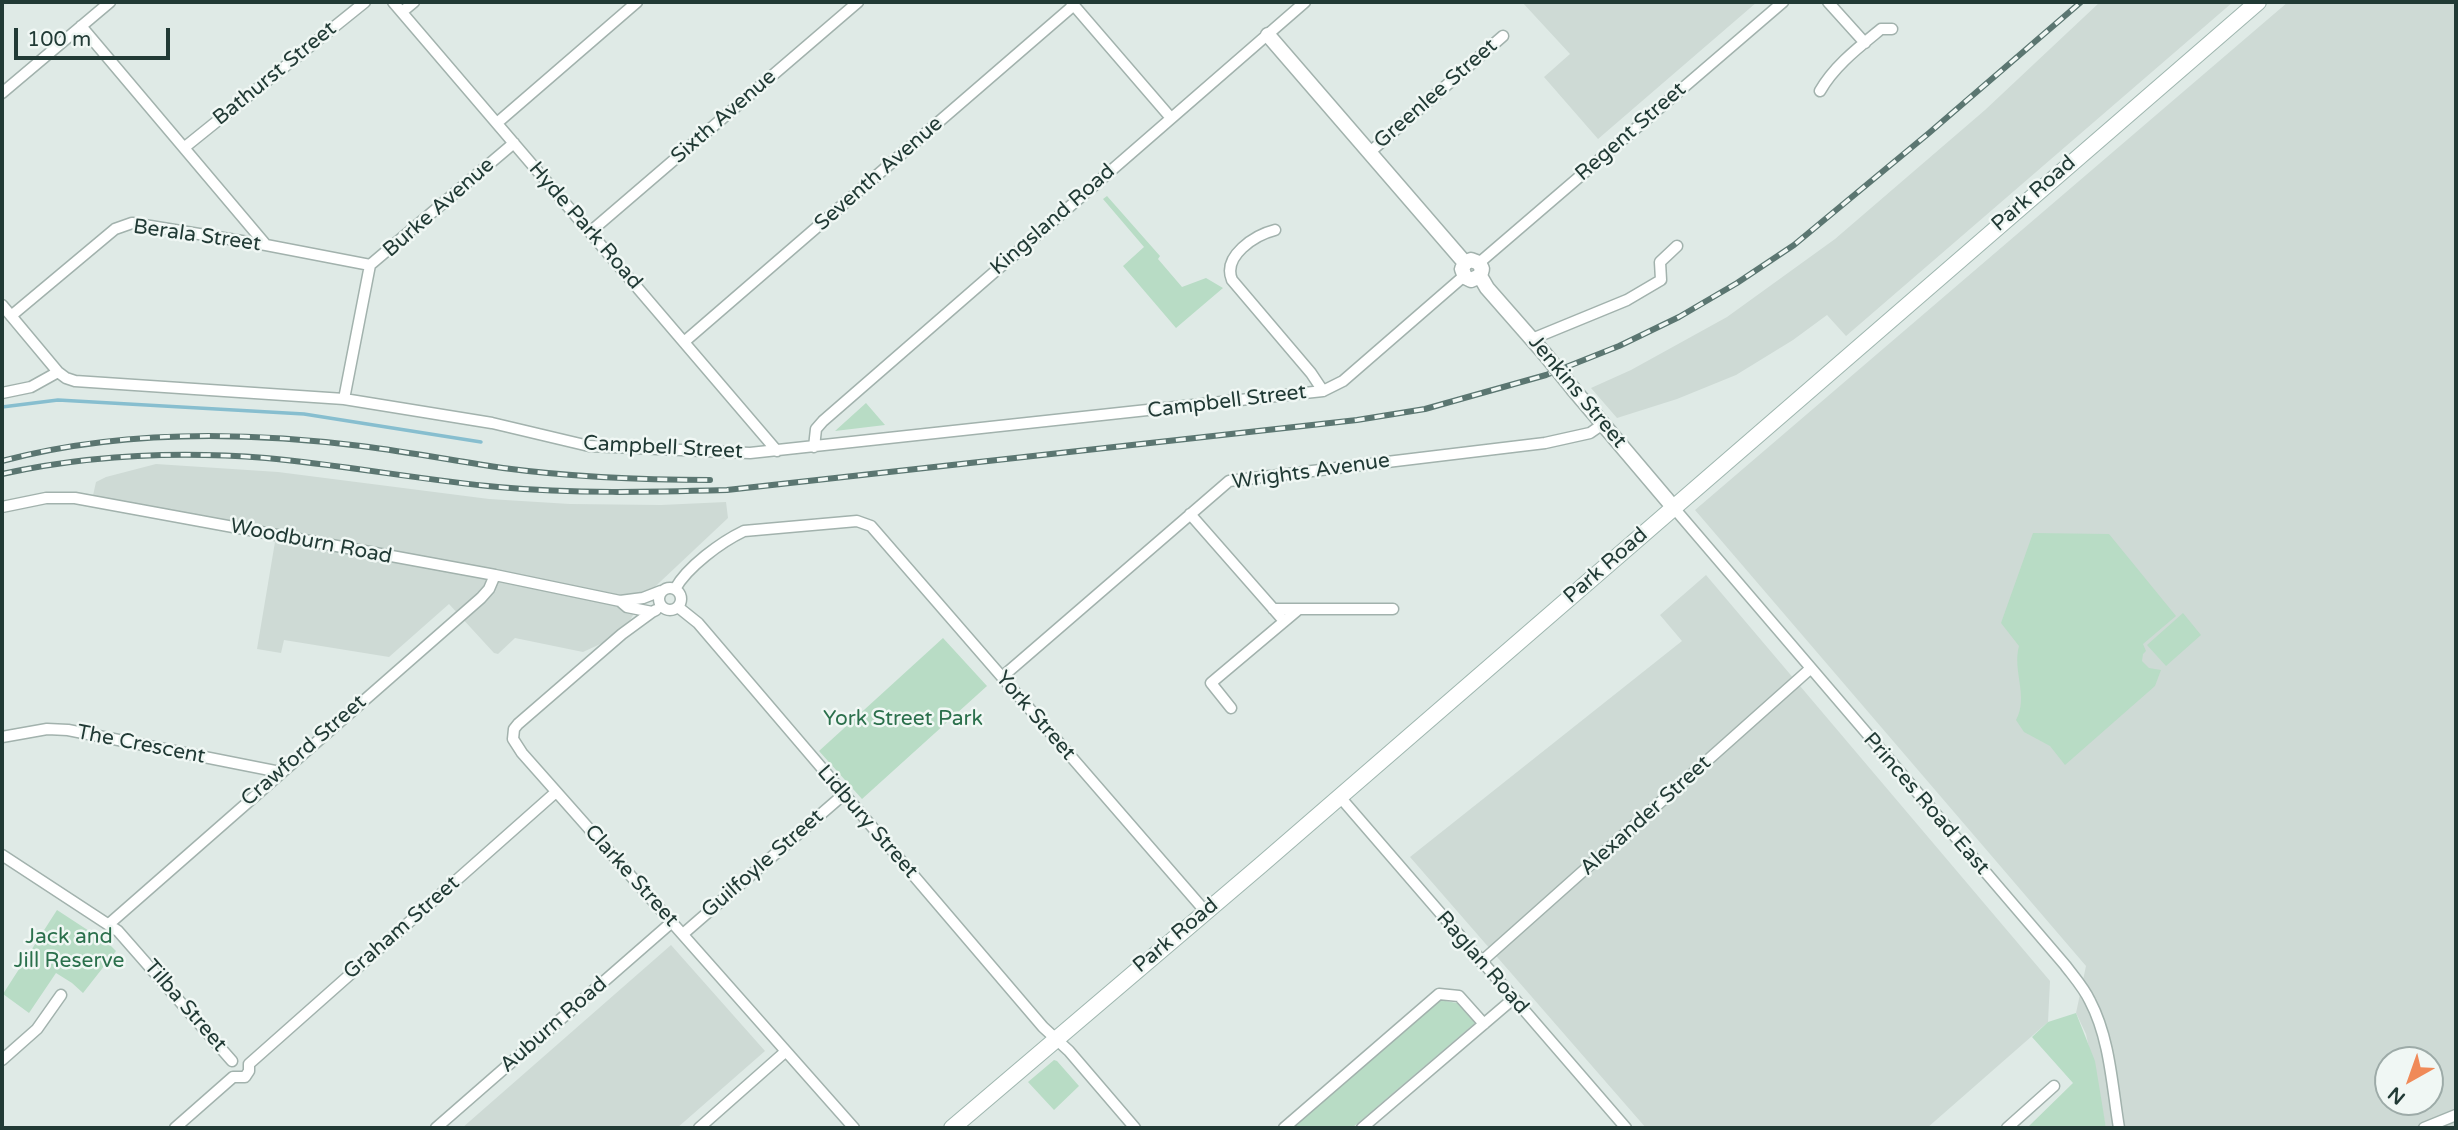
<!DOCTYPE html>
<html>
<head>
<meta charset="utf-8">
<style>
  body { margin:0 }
  #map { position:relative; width:2458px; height:1130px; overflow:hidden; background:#dfeae6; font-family:"Varela Round",sans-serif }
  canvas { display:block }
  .frame { position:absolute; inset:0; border:4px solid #213a35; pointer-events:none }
  .north { position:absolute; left:2374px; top:1046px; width:70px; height:70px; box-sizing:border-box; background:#f0f7f4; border:2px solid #9daba8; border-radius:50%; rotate:220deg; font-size:19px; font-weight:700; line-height:28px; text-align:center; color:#213a35 }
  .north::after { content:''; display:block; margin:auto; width:24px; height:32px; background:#f08a58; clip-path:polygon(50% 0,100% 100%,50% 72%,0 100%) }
  .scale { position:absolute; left:14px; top:28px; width:156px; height:32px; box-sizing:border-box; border:4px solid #213a35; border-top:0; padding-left:9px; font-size:21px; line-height:24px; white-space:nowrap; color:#213a35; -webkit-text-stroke:5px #f0f7f4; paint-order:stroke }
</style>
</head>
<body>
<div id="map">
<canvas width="2458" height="1130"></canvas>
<div class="frame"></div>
<div class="north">N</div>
<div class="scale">100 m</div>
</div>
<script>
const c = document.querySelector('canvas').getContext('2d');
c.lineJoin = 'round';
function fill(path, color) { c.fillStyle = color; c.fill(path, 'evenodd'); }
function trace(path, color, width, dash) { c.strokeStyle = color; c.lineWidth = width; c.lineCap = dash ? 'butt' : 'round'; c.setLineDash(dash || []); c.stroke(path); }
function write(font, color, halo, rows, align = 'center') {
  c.font = font + ' "Varela Round",sans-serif'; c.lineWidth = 5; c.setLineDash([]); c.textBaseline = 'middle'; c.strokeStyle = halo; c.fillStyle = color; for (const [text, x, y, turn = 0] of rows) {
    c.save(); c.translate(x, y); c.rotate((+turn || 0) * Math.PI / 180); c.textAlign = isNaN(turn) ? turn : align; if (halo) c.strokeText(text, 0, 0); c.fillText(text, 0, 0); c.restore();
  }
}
const built = new Path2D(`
  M 1522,2 L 1757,2 L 1598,139 L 1544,77 L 1570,54 Z
  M 2100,2 L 2233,2 L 1846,336 L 1827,315 L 1793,340 L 1736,375 L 1677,399 L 1617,418 L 1591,388 L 1631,370 L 1727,317 L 1835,239 L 1985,110 Z
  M 2288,2 L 2456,2 L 2456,1128 L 2106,1128 L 2086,1034 L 2076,1013 L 2086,966 L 1695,510 ZM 2388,1060 L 2430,1060 L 2430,1102 L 2388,1102 Z
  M 156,464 L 278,472 L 489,499 L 570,504 L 661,505 L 726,502 L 728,518 L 643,598 L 622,634 L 583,652 L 515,638 L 498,654 L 494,653 L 449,604 L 389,657 L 284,640 L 281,653 L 257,649 L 276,536 L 92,500 L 96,482 L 106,477 Z
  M 1706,575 L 2050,981 L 2048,1022 L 1927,1128 L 1646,1128 L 1410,857 L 1682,641 L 1660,615 Z
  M 671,945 L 765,1051 L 677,1128 L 462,1128 Z`);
const green = new Path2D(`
  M 1107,196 L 1160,256 L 1158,259 L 1182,287 L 1206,278 L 1223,288 L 1176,328 L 1123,266 L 1144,247 L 1103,199 Z
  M 866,403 L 885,425 L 835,431 Z
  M 2033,533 L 2109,534 L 2176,616 L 2143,644 L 2146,651 L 2143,654 L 2142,661 L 2149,668 L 2161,670 L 2155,686 L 2065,765 L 2050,746 L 2024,732 L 2016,720 C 2029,697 2012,670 2019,646 L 2001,623 Z
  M 2183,613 L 2201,635 L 2166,666 L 2147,645 Z
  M 943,638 L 987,686 L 862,799 L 819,751 Z
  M 57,910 L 109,944 L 116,951 L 83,993 L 72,983 L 56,973 L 29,1013 L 3,994 Z
  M 1440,1000 L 1457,1003 L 1475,1023 L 1352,1128 L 1291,1128 Z
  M 2076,1013 L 2095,1061 L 2106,1128 L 2031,1128 L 2029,1126 L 2073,1083 L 2032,1037 L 2048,1022 Z
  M 1054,1060 L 1057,1061 L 1079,1086 L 1054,1110 L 1028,1082 Z`);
const stream = new Path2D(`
  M 2,407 L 58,400 L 304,414 L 481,442`);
const minor = new Path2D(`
  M 393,2 L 777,451
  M 1071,2 L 1171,118
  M 1828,2 L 1865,43
  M 402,12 L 414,2
  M 81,26 L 266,245
  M 1820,91 C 1834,66 1859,47 1881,29 L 1892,29
  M 2,93 L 110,2
  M 497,123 L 637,2
  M 185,147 L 365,2
  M 1370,152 L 1503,36
  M 1275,230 C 1255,235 1222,256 1232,280 L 1311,373 L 1323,391
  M 590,232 L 858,2
  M 1479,263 L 1783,2
  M 2,305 L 58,372 L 66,378 L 75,381 L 344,399 L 492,423 L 589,446 L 750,453 L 1323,391 L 1343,381 L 1464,276
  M 11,316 L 115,229 L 132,223 L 266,245 L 370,265
  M 1532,339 L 1627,300 L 1661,280 L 1660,262 L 1677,246
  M 684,342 L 1074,5
  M 2,393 L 31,387 L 58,372
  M 344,399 L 370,265 L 514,143
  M 814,447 L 816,429 L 823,421 L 1305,2
  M 2,507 L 46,498 L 75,498 L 495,575 L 620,601 L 643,598 L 661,591
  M 1674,508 L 2065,965 C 2074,977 2084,988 2090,1001 C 2110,1039 2112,1086 2119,1128
  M 1190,514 L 1284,621
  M659 599a11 11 0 1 1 22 0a11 11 0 1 1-22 0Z
  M 675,589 C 687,567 721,542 744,531 L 857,521 L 871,526 L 1205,911
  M 620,601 L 627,607 L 652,612 L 656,610
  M 678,607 L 698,623 L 1043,1027 L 1069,1051 L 1135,1128
  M 1273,609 L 1393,609
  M 652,612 L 622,634 L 518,724 L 514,729 L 513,739 L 522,753 L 854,1128
  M 1002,677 L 1229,481 L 1545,443 L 1590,433 L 1603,424
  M 1231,708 L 1211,683 L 1299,609
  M 2,737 L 47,729 L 68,730 L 280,772
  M 1340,797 L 1626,1128
  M 2,855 L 118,931 L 232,1061
  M 109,924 L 481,598 L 489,589 L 495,575
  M 683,934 L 843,795
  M 1481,962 L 1810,669
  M 2,1060 L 37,1029 L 61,995
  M 249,1064 L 556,792
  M 233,1077 L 245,1077 L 249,1071 L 249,1064
  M 175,1128 L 233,1077
  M 436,1128 L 672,922
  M 699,1128 L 785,1052
  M 1284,1128 L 1439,994 L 1459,996 L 1484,1024
  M 1362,1128 L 1513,999
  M 2007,1128 L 2054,1086
  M 2424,1128 L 2456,1115`);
const tertiary = new Path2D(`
  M 1268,35 L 1465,263
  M 1465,263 L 1462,269 L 1465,277 L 1471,280 L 1480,276
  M 1465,263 L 1471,260 L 1479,263 L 1482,269 L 1480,276
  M 1480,276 L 1487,288 L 1544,353
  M 1574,390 L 1674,508`);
const secondary = new Path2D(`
  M 952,1128 L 1261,865 L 2258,2`);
const rail = new Path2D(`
  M 2,461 C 118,430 242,431 361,446 C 409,452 456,461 503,468 C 572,477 641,480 710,480
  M 2,474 C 88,455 178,451 266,458 C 344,465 421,480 498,487 C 574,494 651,492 727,490 L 1357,420 L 1425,409 L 1546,375 L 1619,346 L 1679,317 L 1737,283 L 1794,245 L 1929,133 L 2081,2`);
const tertiaryBridge = new Path2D(`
  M 1544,353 L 1574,390`);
const streetNames = [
  ["Bathurst Street",275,74,-39],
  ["Greenlee Street",1436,94,-41],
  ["Sixth Avenue",724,117,-41],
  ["Regent Street",1631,132,-41],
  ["Seventh Avenue",879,174,-41],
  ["Park Road",2034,194,-41],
  ["Burke Avenue",439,208,-41],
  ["Kingsland Road",1053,220,-41],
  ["Hyde Park Road",585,226,49],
  ["Berala Street",197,236,8],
  ["Jenkins Street",1577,392,50],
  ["Campbell Street",1227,402,-7],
  ["Campbell Street",663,448,3],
  ["Wrights Avenue",1311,472,-8],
  ["Woodburn Road",311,542,11],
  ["Park Road",1606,566,-41],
  ["York Street",1035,716,49],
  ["The Crescent",141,745,11],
  ["Crawford Street",304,751,-41],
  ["Princes Road East",1926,804,49],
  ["Alexander Street",1646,816,-42],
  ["Lidbury Street",867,822,49],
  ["Guilfoyle Street",763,864,-41],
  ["Clarke Street",631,876,48],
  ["Graham Street",402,928,-41],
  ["Park Road",1176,936,-40],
  ["Raglan Road",1482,963,49],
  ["Tilba Street",185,1006,49],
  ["Auburn Road",554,1025,-41]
];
const parkNames = [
  ["York Street Park",903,719],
  ["Jack and",69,937],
  ["Jill Reserve",69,961]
];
fill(built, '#cedad5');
fill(green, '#b8dcc5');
trace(stream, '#87becf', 3.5);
trace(minor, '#a2b2ad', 13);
trace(tertiary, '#a2b2ad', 17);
trace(secondary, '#9fb6af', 18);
trace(minor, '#fff', 10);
trace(tertiary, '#fff', 14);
trace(secondary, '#fff', 16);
trace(rail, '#5b7671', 6);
trace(rail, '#f0f7f4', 3.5, [10]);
trace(tertiaryBridge, '#a2b2ad', 17, []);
trace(tertiaryBridge, '#fff', 14);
write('21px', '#213a35', '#f0f7f4', streetNames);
write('21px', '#2b704c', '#f0f7f4', parkNames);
</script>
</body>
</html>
